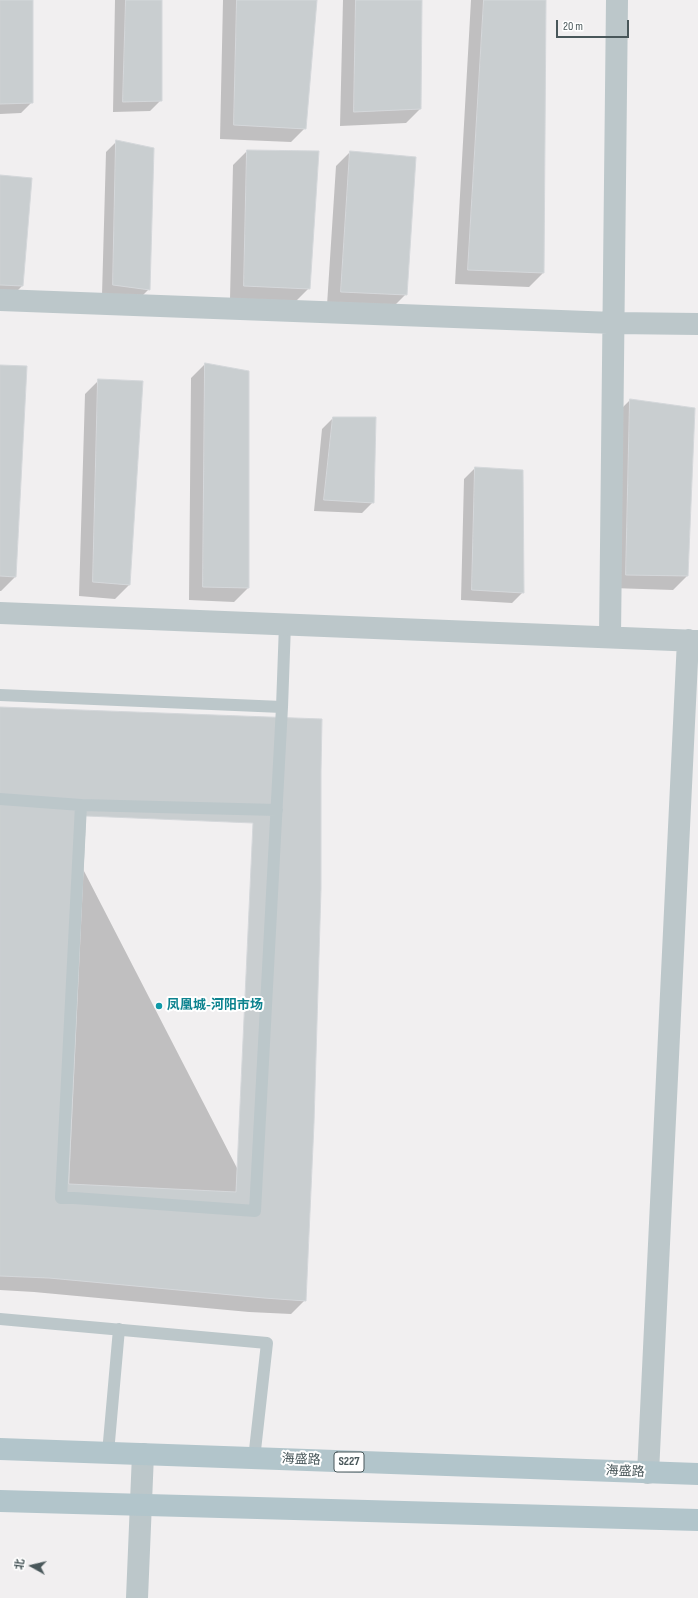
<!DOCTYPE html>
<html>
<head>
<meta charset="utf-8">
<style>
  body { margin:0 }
  #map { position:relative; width:698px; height:1598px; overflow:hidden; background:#f1eff0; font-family:"Sofia Sans Condensed","Noto Sans SC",sans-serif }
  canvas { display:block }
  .north { position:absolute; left:12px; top:1546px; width:40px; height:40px; -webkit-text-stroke:3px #fff; paint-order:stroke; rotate:278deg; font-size:11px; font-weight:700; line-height:16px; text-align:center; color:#49575a }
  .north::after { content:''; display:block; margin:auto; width:14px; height:18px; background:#49575a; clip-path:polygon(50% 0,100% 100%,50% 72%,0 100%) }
  .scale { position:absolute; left:556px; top:20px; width:73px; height:18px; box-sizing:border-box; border:2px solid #49575a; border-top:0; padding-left:5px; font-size:12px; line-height:14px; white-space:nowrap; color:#49575a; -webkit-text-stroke:3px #fff; paint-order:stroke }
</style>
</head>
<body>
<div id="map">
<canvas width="698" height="1598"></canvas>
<div class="north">北</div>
<div class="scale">20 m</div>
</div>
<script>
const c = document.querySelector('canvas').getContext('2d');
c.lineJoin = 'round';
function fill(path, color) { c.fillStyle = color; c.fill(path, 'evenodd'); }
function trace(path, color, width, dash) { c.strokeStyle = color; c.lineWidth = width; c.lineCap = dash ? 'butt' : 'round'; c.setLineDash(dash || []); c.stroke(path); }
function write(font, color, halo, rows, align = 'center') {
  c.font = font + ' "Sofia Sans Condensed","Noto Sans SC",sans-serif'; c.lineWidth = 4; c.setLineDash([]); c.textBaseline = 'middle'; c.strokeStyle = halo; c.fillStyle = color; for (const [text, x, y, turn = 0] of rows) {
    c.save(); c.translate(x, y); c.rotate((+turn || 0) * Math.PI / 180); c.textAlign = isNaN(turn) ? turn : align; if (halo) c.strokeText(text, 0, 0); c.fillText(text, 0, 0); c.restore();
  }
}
const shadow = new Path2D(`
  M 0,0 L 32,0 L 32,102 L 21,113 L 0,114 Z
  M 115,0 L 161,0 L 161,100 L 150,111 L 113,112 Z
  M 223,0 L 316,0 L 305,128 L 291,142 L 220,139 Z
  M 343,0 L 421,0 L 420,109 L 406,123 L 340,126 Z
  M 471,0 L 545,0 L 543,273 L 529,287 L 455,284 Z
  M 117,141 L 149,289 L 138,300 L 102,295 L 106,152 Z
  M 247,151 L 309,288 L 295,302 L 230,299 L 233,165 Z
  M 350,152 L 406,294 L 392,308 L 327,305 L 336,166 Z
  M 0,176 L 22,286 L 11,297 L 0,296 Z
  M 205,364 L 248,588 L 234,602 L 189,600 L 191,378 Z
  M 0,366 L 15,577 L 1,591 L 0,591 Z
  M 99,380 L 142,382 L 129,585 L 115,599 L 79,596 L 85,394 Z
  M 630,400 L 694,409 L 687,576 L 673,590 L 612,588 L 616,414 Z
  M 333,418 L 373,502 L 362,513 L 314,511 L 322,429 Z
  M 475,468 L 523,592 L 512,603 L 461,600 L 464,479 Z
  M 0,708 L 305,1300 L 291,1314 L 249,1312 L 34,1292 L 0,1290 Z`);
const building = new Path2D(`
  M 0,0 L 33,0 L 33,103 L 0,104 Z
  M 126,0 L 162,0 L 162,101 L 123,102 Z
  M 237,0 L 317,0 L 306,129 L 234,125 Z
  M 356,0 L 422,0 L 421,109 L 354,112 Z
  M 484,0 L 546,0 L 544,273 L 468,270 Z
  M 116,140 L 154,148 L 150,290 L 113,285 Z
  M 247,150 L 319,151 L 310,289 L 244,286 Z
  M 350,151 L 416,157 L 407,295 L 341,292 Z
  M 0,175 L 32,178 L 23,286 L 0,285 Z
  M 205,363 L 249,371 L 249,588 L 203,587 Z
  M 0,365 L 27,366 L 16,577 L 0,576 Z
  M 98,379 L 143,381 L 130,585 L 93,582 Z
  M 630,399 L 695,408 L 688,576 L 626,575 Z
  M 333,417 L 376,417 L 374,503 L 324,500 Z
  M 475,467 L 523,470 L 524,593 L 472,590 Z
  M 0,707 L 322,719 L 321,771 L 321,889 L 314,1123 L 306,1301 L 264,1298 L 49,1278 L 0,1276 Z
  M 86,816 L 253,823 L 236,1192 L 69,1184 Z`);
const lane = new Path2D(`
  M 0,695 L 282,707 L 285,624
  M 0,799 L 81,805 L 61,1198 L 74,1198 L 255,1211 L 282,707
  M 81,805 L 277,810
  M 0,1319 L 267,1343 L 254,1459
  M 108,1453 L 119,1329`);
const street = new Path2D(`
  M 0,300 L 614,323 L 698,324
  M 0,613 L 698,641
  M 610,637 L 617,0
  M 648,1473 L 688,640
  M 137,1598 L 143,1454`);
const primary = new Path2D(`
  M 0,1449 L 698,1474
  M 0,1501 L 698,1520`);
const markers = [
  [159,1006,4,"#0f9aa8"]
];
const shields = [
  [349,1462,30]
];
const shieldNames = [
  ["S227",349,1462]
];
const cultureNames = [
  ["凤凰城-河阳市场",167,1006]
];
const streetNames = [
  ["海盛路",301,1460,2],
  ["海盛路",625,1472,2]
];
fill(shadow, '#0003');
fill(building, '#c9ced0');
trace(building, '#d4d7da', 1);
trace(lane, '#bcc7ca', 12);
trace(street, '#bcc7ca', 22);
trace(primary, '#b2c5cb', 22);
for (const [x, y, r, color] of markers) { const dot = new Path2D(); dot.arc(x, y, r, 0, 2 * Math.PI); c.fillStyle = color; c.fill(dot); trace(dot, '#fff', 1.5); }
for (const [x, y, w] of shields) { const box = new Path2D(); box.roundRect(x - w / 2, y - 10, w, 20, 3); c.fillStyle = '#fff'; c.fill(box); trace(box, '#49575a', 1); }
write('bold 12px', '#49575a', null, shieldNames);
write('bold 13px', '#0d838f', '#fff', cultureNames, 'left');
write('13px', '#49575a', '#fff', streetNames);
</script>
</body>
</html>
